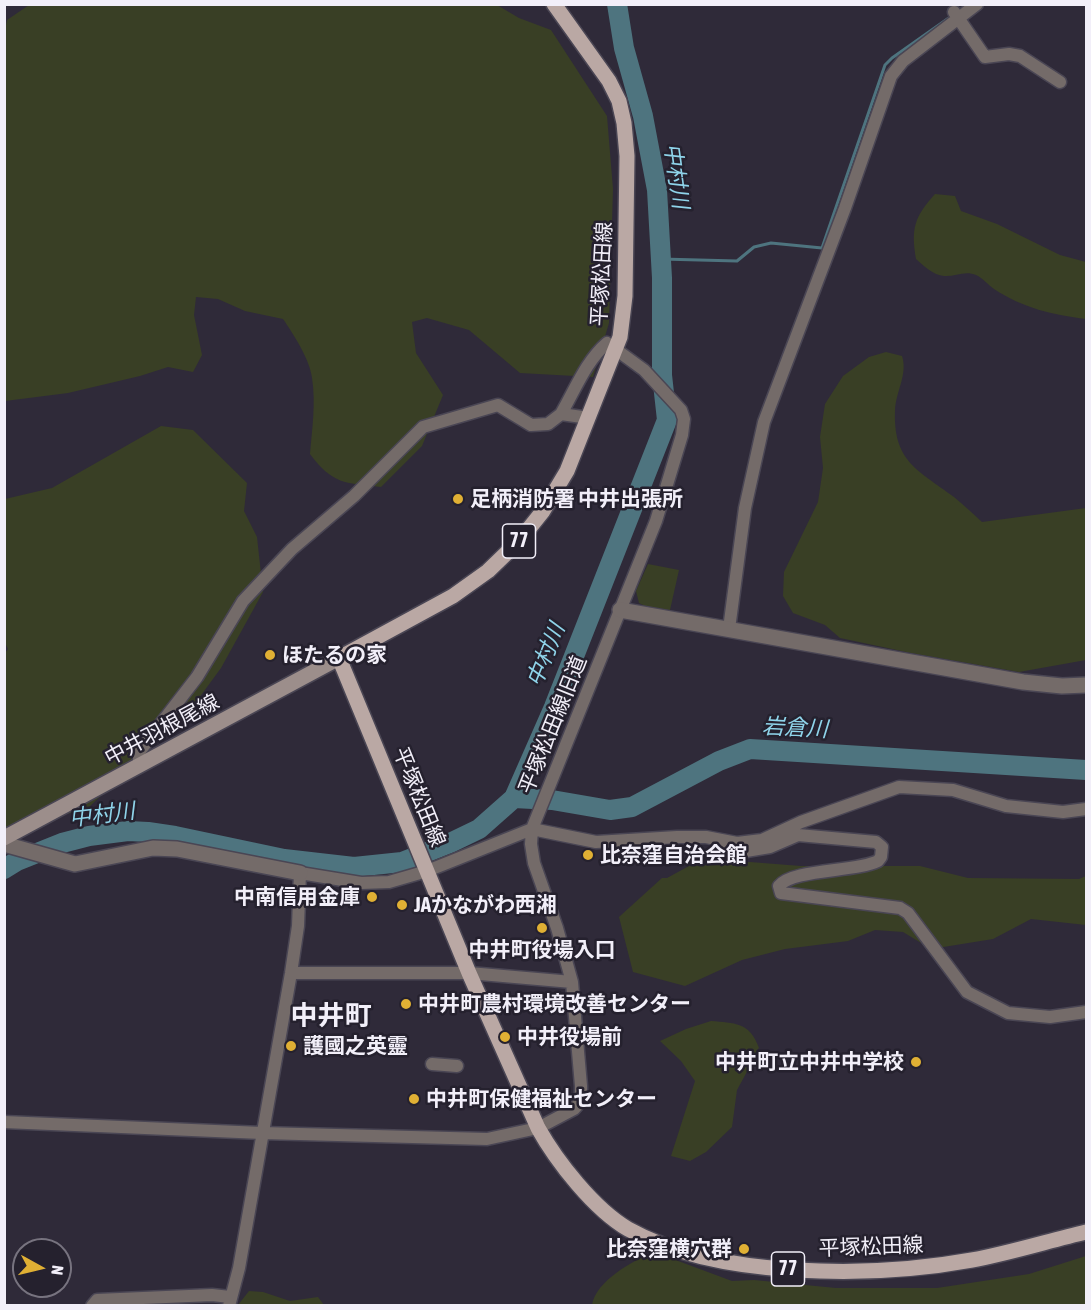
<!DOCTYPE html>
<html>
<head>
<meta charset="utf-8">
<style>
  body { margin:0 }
  #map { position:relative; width:1091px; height:1310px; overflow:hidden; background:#2f2a39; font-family:"Asap Condensed",sans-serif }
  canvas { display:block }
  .frame { position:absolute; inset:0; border:6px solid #f2eff9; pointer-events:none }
  .north { position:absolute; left:12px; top:1238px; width:60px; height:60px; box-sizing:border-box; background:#25212e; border:2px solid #77737f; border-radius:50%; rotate:98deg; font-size:16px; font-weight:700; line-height:24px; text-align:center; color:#f2eff9 }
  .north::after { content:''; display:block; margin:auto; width:21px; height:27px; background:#e0b034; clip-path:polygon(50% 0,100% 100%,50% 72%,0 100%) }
</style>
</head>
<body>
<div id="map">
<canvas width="1091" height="1310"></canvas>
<div class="frame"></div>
<div class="north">N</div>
</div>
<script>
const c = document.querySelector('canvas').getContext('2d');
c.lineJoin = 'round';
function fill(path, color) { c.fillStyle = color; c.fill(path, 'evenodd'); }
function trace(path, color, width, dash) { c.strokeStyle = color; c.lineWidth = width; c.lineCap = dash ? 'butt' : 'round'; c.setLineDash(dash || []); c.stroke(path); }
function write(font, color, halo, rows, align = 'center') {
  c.font = font + ' "Asap Condensed","Noto Sans JP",sans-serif'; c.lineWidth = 5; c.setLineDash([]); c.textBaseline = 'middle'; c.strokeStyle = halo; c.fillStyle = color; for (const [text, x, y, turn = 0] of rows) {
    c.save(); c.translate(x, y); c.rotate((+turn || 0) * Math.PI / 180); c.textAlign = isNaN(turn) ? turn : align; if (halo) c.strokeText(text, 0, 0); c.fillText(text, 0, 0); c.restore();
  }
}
const green = new Path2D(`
  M 29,5 L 497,5 L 519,18 L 551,30 L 607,116 L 613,189 L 609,323 L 593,377 L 520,373 L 469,330 L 427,318 L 412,322 L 416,353 L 443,395 L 422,446 L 381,487 C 346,483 333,485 310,454 C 312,430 316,403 312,378 C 310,360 294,335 283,319 L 245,311 L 218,299 L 196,297 L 194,315 L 202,355 L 193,372 L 168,367 L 140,376 L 68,393 L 5,401 L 5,30 L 7,20 Z
  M 935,194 L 955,196 L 961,211 L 997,224 L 1060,255 L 1086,262 L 1086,319 C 1053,315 1023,308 994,289 C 988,285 983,278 976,275 C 965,270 954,277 944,276 C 933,275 924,266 916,259 C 911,229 914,217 935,194 Z
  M 886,352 L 902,356 C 908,374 896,391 895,410 C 893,462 918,470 954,497 C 964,505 973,514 982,522 L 1086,508 L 1086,660 L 1019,672 L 911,653 L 840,638 L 825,625 L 793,613 L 783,596 L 784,572 L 818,502 L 823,468 L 820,437 L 825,404 L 843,376 L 869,357 Z
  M 161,426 L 193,430 L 247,483 L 244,511 L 257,537 L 263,592 L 221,668 L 188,713 L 88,808 L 5,832 L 4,654 L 8,649 L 4,641 L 5,499 L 52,488 Z
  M 648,564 L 679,570 L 670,610 L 645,606 L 639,603 L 636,591 Z
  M 750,862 L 801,866 L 920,866 L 968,878 L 1079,879 L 1086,876 L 1086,925 L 1031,919 L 993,939 L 931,949 L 903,932 L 875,930 L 848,941 L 785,949 L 742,960 L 685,986 L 633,972 L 619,917 L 662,878 L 667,878 L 689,866 Z
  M 711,1021 C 734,1023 750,1022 759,1048 L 756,1051 L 758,1059 L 749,1068 L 737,1090 L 732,1127 L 706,1152 L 690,1161 L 671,1156 L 695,1081 L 681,1061 L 660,1041 L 686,1029 Z
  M 654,1252 L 732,1281 L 754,1280 L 836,1288 L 937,1288 L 1029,1274 L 1086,1256 L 1086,1305 L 592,1305 C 596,1281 632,1261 654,1252 Z
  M 249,1291 L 263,1292 L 290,1301 L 318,1297 L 324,1305 L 238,1305 Z`);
const stream = new Path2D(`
  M 661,259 L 737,261 L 754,247 L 771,243 L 822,248 L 885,65 L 892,58 L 953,15`);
const river = new Path2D(`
  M 514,798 L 552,800 L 610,810 L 632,807 L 719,761 L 750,749 L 1086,770
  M 4,869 L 17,861 L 62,843 L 89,836 L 128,831 L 148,832 L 175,836 L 284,859 L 354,867 L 402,862 L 450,843 L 479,829 L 514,798 L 554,707 L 667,420 L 662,375 L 662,278 L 657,190 L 643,116 L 624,48 L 617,4`);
const minor = new Path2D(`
  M 954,12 L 985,57 L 1009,54 L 1020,56 L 1060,82
  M 729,629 L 745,508 L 764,422 L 845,208 L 891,76 L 903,61 L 977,4
  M 139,766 L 139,752 L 197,677 L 243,601 L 292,549 L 354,496 L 423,427 L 498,405 L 531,425 L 548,424 L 561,414 L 589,418
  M 728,849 L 746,851 L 770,847 L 798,835 L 876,842 L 882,847 L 881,857 L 878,861 C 856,872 792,869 779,886 L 781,893 L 900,908 L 908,913 L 967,992 L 1008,1013 L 1050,1017 L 1086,1012
  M 291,973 L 469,973 L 572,982
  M 432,1064 L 457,1066
  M 4,1122 L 262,1133 L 487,1139 L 538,1128 L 574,1109 L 581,1101 L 581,1086 L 572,982 L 557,928 L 534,863 L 531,844 L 532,829 L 656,521 L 682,435 L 684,419 L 681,410 L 644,370 L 607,343 C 586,361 575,390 561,414
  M 92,1306 L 97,1300 L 212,1295 L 230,1297
  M 229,1306 L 239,1268 L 291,973 L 298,926 L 300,873 L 361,883 L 389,882 L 427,871 L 532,829 L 596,842 L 677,837 L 706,837 L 737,843 L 762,840 L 801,822 L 899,787 L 953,790 L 1006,806 L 1063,812 L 1086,809`);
const tertiary = new Path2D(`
  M 620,610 L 1023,682 L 1062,686 L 1086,685
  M 4,844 L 75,864 L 153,848 L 177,849 L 300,873`);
const secondary = new Path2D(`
  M 4,838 L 339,658`);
const primary = new Path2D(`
  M 554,4 L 609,81 L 619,101 L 624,123 L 627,156 L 625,296 L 620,337 L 567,471 L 543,511 L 519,541 L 488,571 L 453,596 L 339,658 L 469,973 L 538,1128 C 557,1162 594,1209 628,1229 C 717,1279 873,1278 972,1260 C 1010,1253 1048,1241 1086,1232`);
const markers = [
  [458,499,6,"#e0b034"],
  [270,655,6,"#e0b034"],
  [588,855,6,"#e0b034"],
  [372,897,6,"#e0b034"],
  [402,905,6,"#e0b034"],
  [542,928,6,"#e0b034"],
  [406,1004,6,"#e0b034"],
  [505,1037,6,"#e0b034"],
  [291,1046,6,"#e0b034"],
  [916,1062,6,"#e0b034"],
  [414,1099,6,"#e0b034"],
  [744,1249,6,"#e0b034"]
];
const shields = [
  [519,541,33],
  [788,1269,33]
];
const shieldNames = [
  ["77",519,541],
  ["77",788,1269]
];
const streetNames = [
  ["平塚松田線",602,274,-87],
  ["平塚松田線旧道",553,725,-68],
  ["中井羽根尾線",162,730,-28],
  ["平塚松田線",419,797,68],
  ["平塚松田線",871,1247,-2]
];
const poiNames = [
  ["足柄消防署 中井出張所",470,499],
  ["ほたるの家",282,655],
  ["比奈窪自治会館",600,855],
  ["中南信用金庫",360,897,"right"],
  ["JAかながわ西湘",414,905],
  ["中井町役場入口",542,950,"center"],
  ["中井町農村環境改善センター",418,1004],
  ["中井役場前",517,1037],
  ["護國之英靈",303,1046],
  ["中井町立中井中学校",904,1062,"right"],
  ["中井町保健福祉センター",426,1099],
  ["比奈窪横穴群",732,1249,"right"]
];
const waterNames = [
  ["中村川",676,176,82],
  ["中村川",546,655,-68],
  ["岩倉川",795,728,3],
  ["中村川",102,815,-7]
];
const districtNames = [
  ["中井町",331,1016]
];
fill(green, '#393f25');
trace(stream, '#4e747f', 3);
trace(river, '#4e747f', 20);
trace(minor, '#4a4654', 15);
trace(tertiary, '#4a4654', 18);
trace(secondary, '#4a4654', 18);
trace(primary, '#4a4654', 18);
trace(minor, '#746b69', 12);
trace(tertiary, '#746b69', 15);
trace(secondary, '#9c8e8b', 15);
trace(primary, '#baa8a4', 15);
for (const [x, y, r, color] of markers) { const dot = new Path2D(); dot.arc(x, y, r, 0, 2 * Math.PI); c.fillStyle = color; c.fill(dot); trace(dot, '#25212e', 2); }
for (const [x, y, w] of shields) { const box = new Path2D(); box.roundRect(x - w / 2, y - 17, w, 34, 4.5); c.fillStyle = '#25212e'; c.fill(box); trace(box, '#f2eff9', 1.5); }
write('bold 20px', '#f2eff9', null, shieldNames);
write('21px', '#f2eff9', '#25212e', streetNames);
write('bold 21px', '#f2eff9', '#25212e', poiNames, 'left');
write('italic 22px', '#8fd4ea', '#25212e', waterNames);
write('bold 27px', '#f2eff9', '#25212e', districtNames);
</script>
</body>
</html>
